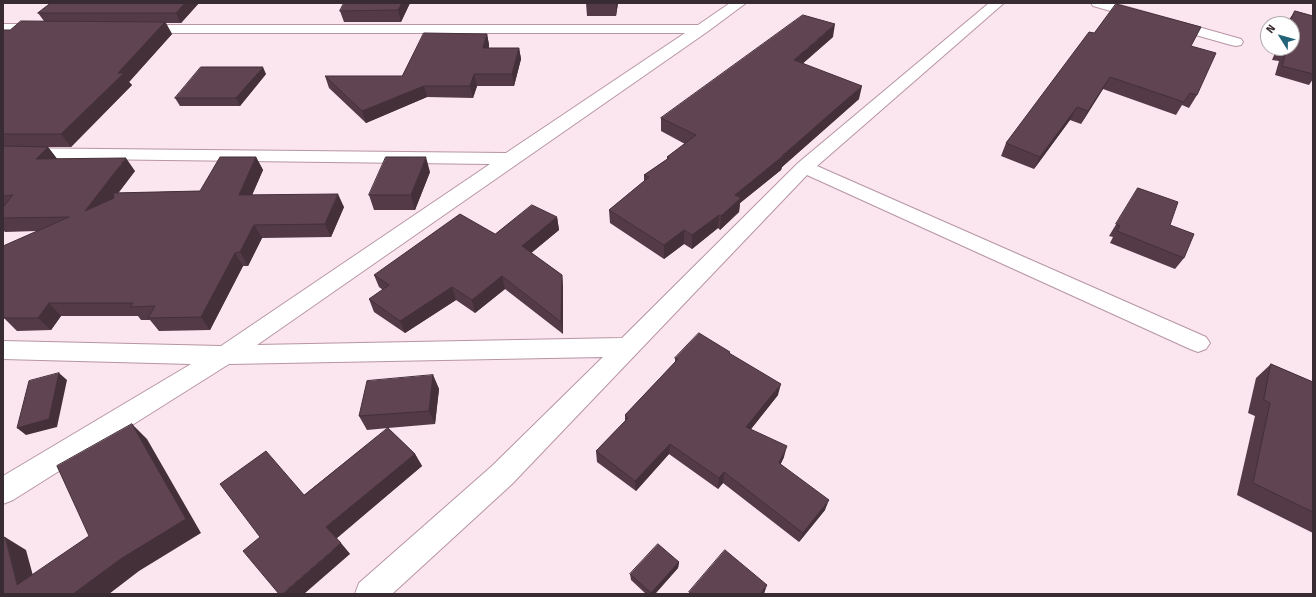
<!DOCTYPE html>
<html>
<head>
<meta charset="utf-8">
<style>
  body { margin:0 }
  #map { position:relative; width:1316px; height:597px; overflow:hidden; background:#fbe5ef; font-family:"Fira Sans",sans-serif }
  canvas { display:block }
  .frame { position:absolute; inset:0; border:4px solid #392b32; pointer-events:none }
  .north { position:absolute; left:1260px; top:16px; width:40px; height:40px; box-sizing:border-box; background:#fff; border:1px solid #b0aaad; border-radius:50%; rotate:307deg; font-size:11px; font-weight:700; line-height:16px; text-align:center; color:#392b32 }
  .north::after { content:''; display:block; margin:auto; width:14px; height:18px; background:#236378; clip-path:polygon(50% 0,100% 100%,50% 72%,0 100%) }
</style>
</head>
<body>
<div id="map">
<canvas width="1316" height="597"></canvas>
<div class="frame"></div>
<div class="north">N</div>
</div>
<script>
const c = document.querySelector('canvas').getContext('2d');
c.lineJoin = 'round';
function trace(path, color, width, dash) { c.strokeStyle = color; c.lineWidth = width; c.lineCap = dash ? 'butt' : 'round'; c.setLineDash(dash || []); c.stroke(path); }
function fill(path, color) { c.fillStyle = color; c.fill(path, 'evenodd'); }
const street = new Path2D(`
  M 730,3 L 746,3 L 707,32 L 257,345 L 622,338 L 798,163 L 989,3 L 1004,3 L 817,166 L 1206,337 L 1210,343 L 1206,349 L 1198,352 L 1190,349 L 807,175 L 512,484 L 392,594 L 355,594 L 359,583 L 492,466 L 603,357 L 229,364 L 13,500 L 3,504 L 3,476 L 191,364 L 3,359 L 3,341 L 221,346 L 490,164 L 3,158 L 3,148 L 506,153 L 685,33 L 138,33 L 133,32 L 131,29 L 133,26 L 138,25 L 698,25 Z
  M 1091,3 L 1113,3 L 1241,39 L 1243,42 L 1241,45 L 1236,46 L 1231,45 L 1093,6 Z
  M 3,24 L 42,24 L 47,25 L 49,28 L 47,31 L 42,32 L 3,32 Z`);
const wall = new Path2D(`
  M 51,3 L 199,3 L 181,23 L 166,23 L 172,34 L 129,82 L 132,85 L 71,147 L 26,147 L 48,147 L 57,159 L 135,171 L 118,193 L 200,191 L 256,157 L 263,170 L 252,195 L 344,207 L 331,237 L 262,238 L 248,266 L 243,266 L 210,330 L 159,331 L 150,320 L 141,320 L 138,316 L 61,316 L 51,330 L 17,331 L 4,318 L 37,231 L 5,232 L 3,230 L 3,30 L 10,30 L 44,21 L 38,13 Z
  M 410,3 L 401,22 L 344,22 L 340,11 Z
  M 586,3 L 618,3 L 616,16 L 587,16 Z
  M 1295,11 L 1313,16 L 1313,79 L 1309,85 L 1275,75 L 1279,61 L 1272,60 L 1277,48 L 1292,48 L 1292,24 L 1287,24 L 1288,21 Z
  M 1094,33 L 1191,46 L 1197,95 L 1189,108 L 1182,105 L 1176,115 L 1103,89 L 1081,124 L 1070,120 L 1034,169 L 1001,156 L 1006,143 Z
  M 487,34 L 489,45 L 489,48 L 519,48 L 521,59 L 514,86 L 477,86 L 473,98 L 427,97 L 366,123 L 329,88 L 325,76 L 402,76 Z
  M 833,37 L 803,63 L 859,99 L 782,167 L 781,170 L 740,203 L 739,212 L 720,230 L 718,228 L 692,249 L 684,244 L 664,259 L 610,223 L 609,210 L 644,181 L 644,175 L 667,159 L 667,157 L 685,144 L 661,131 L 661,118 Z
  M 266,74 L 240,106 L 180,106 L 175,98 Z
  M 430,172 L 415,210 L 374,210 L 369,195 Z
  M 1138,188 L 1170,225 L 1184,258 L 1175,269 L 1110,243 L 1113,237 L 1109,236 Z
  M 557,217 L 559,230 L 531,253 L 562,275 L 563,288 L 563,334 L 505,289 L 475,313 L 456,300 L 405,333 L 374,312 L 369,299 L 383,290 L 379,287 L 374,275 Z
  M 730,354 L 778,395 L 751,429 L 784,457 L 780,465 L 825,510 L 799,542 L 723,483 L 718,489 L 669,454 L 636,491 L 597,462 L 596,451 L 625,421 L 625,415 L 675,362 L 675,358 Z
  M 1271,364 L 1313,382 L 1313,533 L 1237,495 L 1255,416 L 1248,413 L 1256,378 Z
  M 433,375 L 439,389 L 435,424 L 388,428 L 415,454 L 422,466 L 336,538 L 350,554 L 260,537 L 304,495 L 388,428 L 367,430 L 359,416 Z
  M 679,562 L 678,568 L 655,594 L 646,594 L 631,580 L 630,574 Z`);
const shadedWall = new Path2D(`
  M 185,3 L 199,3 L 181,23 L 176,13 Z
  M 402,3 L 410,3 L 401,22 L 398,10 Z
  M 616,3 L 618,3 L 616,16 Z
  M 165,22 L 172,34 L 129,82 L 132,85 L 71,147 L 61,134 Z
  M 835,24 L 833,37 L 792,73 L 794,60 Z
  M 487,34 L 489,45 L 485,59 L 483,48 Z
  M 519,48 L 521,59 L 514,86 L 512,74 Z
  M 263,67 L 266,74 L 240,106 L 236,98 Z
  M 474,74 L 477,86 L 473,98 L 470,86 Z
  M 1110,77 L 1103,89 L 1081,124 L 1088,111 Z
  M 424,86 L 427,97 L 366,123 L 362,111 Z
  M 862,86 L 859,99 L 782,167 L 781,170 L 740,203 L 739,212 L 720,230 L 721,216 L 735,195 Z
  M 1077,107 L 1070,120 L 1034,169 L 1040,157 Z
  M 48,147 L 58,160 L 36,159 Z
  M 256,157 L 263,170 L 246,209 L 239,195 Z
  M 426,157 L 430,172 L 415,210 L 411,195 Z
  M 126,158 L 135,171 L 95,224 L 85,211 Z
  M 338,194 L 344,207 L 331,237 L 325,224 Z
  M 719,215 L 718,228 L 692,249 L 692,235 Z
  M 557,217 L 559,230 L 524,259 L 522,246 Z
  M 254,225 L 262,238 L 248,266 L 240,252 Z
  M 684,230 L 684,244 L 664,259 L 664,245 Z
  M 235,253 L 243,266 L 210,330 L 201,317 Z
  M 562,275 L 563,288 L 563,334 L 561,322 Z
  M 502,276 L 505,289 L 475,313 L 472,300 Z
  M 452,287 L 456,300 L 405,333 L 400,321 Z
  M 49,303 L 61,316 L 51,330 L 38,318 Z
  M 59,373 L 67,380 L 57,427 L 26,435 L 17,428 Z
  M 433,375 L 439,389 L 435,424 L 429,411 Z
  M 781,384 L 778,395 L 744,438 L 746,427 Z
  M 132,424 L 147,439 L 201,533 L 139,571 L 109,594 L 73,594 Z
  M 670,444 L 669,454 L 636,491 L 635,481 Z
  M 787,446 L 784,457 L 776,474 L 779,463 Z
  M 415,454 L 422,466 L 336,539 L 326,527 Z
  M 724,472 L 723,483 L 718,489 L 719,478 Z
  M 829,500 L 825,510 L 799,542 L 803,533 Z
  M 5,537 L 26,550 L 38,594 L 17,585 Z
  M 341,543 L 350,554 L 304,594 L 282,594 Z
  M 679,562 L 678,568 L 655,594 L 651,594 L 651,593 Z
  M 767,585 L 764,594 L 760,594 Z`);
const building = new Path2D(`
  M 51,3 L 185,3 L 176,13 L 38,13 Z
  M 344,3 L 402,3 L 398,10 L 340,11 Z
  M 1116,4 L 1201,27 L 1191,46 L 1216,53 L 1197,95 L 1190,93 L 1184,102 L 1110,77 L 1088,111 L 1077,107 L 1040,157 L 1006,143 L 1089,32 L 1094,33 Z
  M 1295,11 L 1313,16 L 1313,74 L 1282,66 L 1286,52 L 1279,50 L 1279,48 L 1292,48 L 1292,24 L 1289,24 Z
  M 803,15 L 835,24 L 794,60 L 862,86 L 782,156 L 783,156 L 735,195 L 741,198 L 721,216 L 719,215 L 692,235 L 684,230 L 664,245 L 609,210 L 649,177 L 644,175 L 669,158 L 667,157 L 696,135 L 661,118 Z
  M 21,21 L 165,22 L 118,73 L 124,73 L 61,134 L 3,134 L 3,30 L 10,30 Z
  M 424,33 L 487,34 L 483,48 L 519,48 L 512,74 L 474,74 L 470,86 L 424,86 L 362,111 L 325,76 L 402,76 Z
  M 201,67 L 263,67 L 236,98 L 175,98 Z
  M 3,146 L 48,147 L 36,159 L 126,158 L 85,211 L 114,198 L 113,193 L 200,191 L 220,157 L 256,157 L 239,195 L 338,194 L 325,224 L 254,225 L 240,252 L 235,253 L 201,317 L 148,318 L 155,306 L 130,307 L 133,303 L 49,303 L 38,318 L 4,318 L 3,316 L 3,246 L 69,217 L 3,218 L 3,207 L 13,195 L 3,196 Z
  M 386,157 L 426,157 L 411,195 L 369,195 Z
  M 1138,188 L 1178,202 L 1170,225 L 1194,234 L 1184,258 L 1117,231 L 1120,226 L 1116,224 Z
  M 532,205 L 557,217 L 522,246 L 562,275 L 561,322 L 502,276 L 472,300 L 452,287 L 400,321 L 369,299 L 389,285 L 374,275 L 460,214 L 495,234 Z
  M 699,333 L 730,352 L 729,353 L 781,384 L 746,427 L 787,446 L 779,463 L 829,500 L 803,533 L 724,472 L 719,478 L 670,444 L 635,481 L 596,451 L 628,418 L 625,415 L 678,359 L 675,358 Z
  M 1271,364 L 1313,382 L 1313,512 L 1253,483 L 1270,403 L 1264,400 Z
  M 59,373 L 49,419 L 17,428 L 29,381 Z
  M 433,375 L 429,411 L 359,416 L 367,381 Z
  M 132,424 L 186,519 L 122,558 L 73,594 L 3,594 L 3,538 L 5,537 L 17,585 L 89,536 L 57,466 Z
  M 388,428 L 415,454 L 326,527 L 341,543 L 282,594 L 279,594 L 243,551 L 260,537 L 220,484 L 266,451 L 304,495 Z
  M 658,544 L 679,562 L 651,593 L 630,574 Z
  M 725,550 L 767,585 L 760,594 L 692,594 L 689,592 Z`);
trace(street, '#b795a4', 2);
fill(street, '#fff');
fill(wall, '#533a46');
fill(shadedWall, '#443039');
fill(building, '#614451');
trace(building, '#443039', 1);
</script>
</body>
</html>
